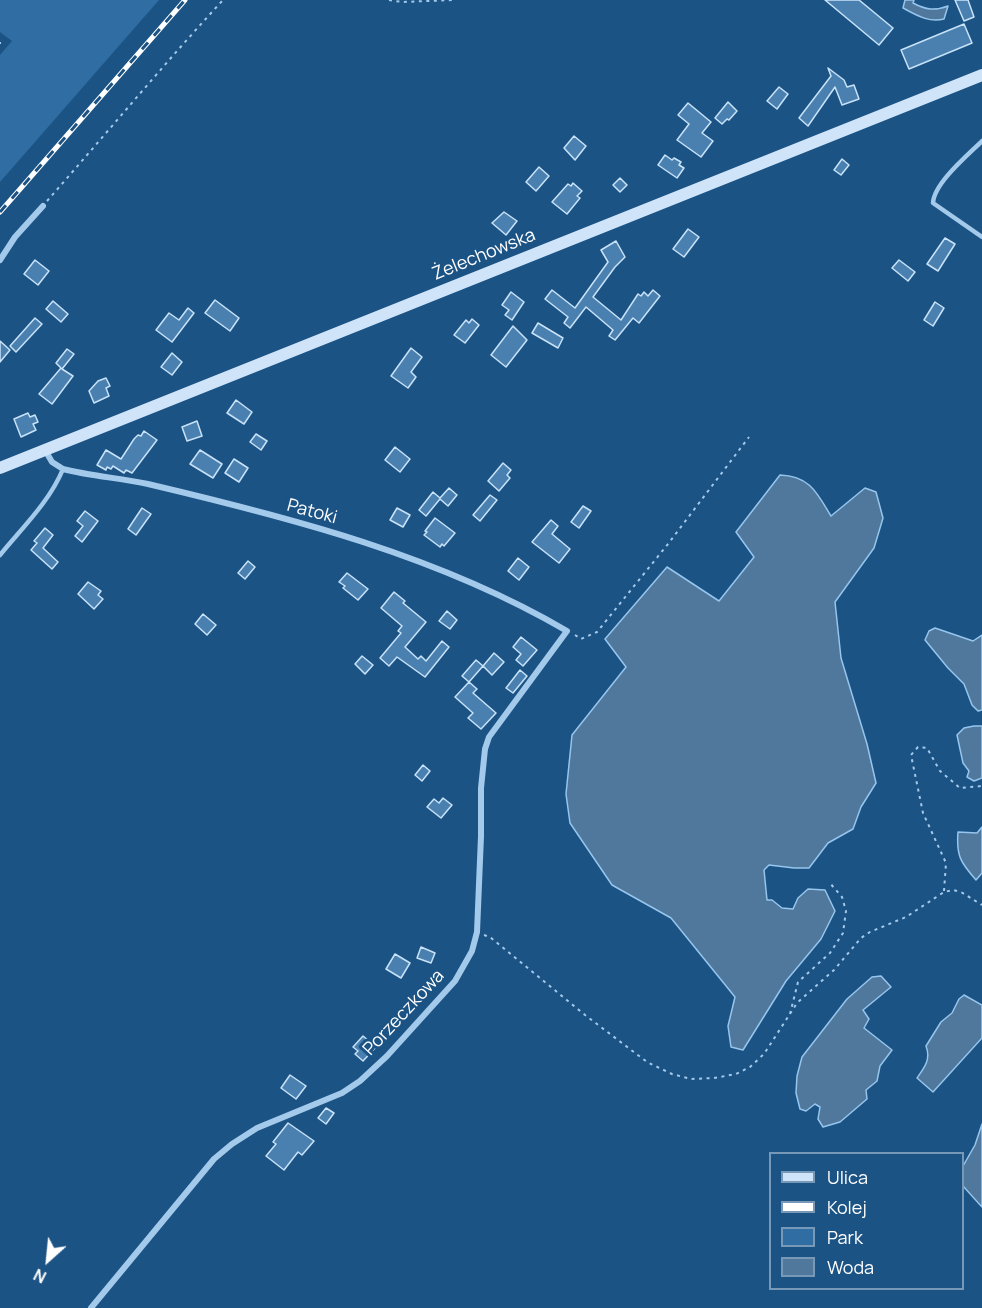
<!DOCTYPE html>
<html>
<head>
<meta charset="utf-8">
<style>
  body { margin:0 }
  #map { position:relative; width:982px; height:1308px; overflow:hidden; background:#1c5385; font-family:Manrope,sans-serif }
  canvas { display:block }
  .legend { position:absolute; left:769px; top:1152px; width:195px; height:138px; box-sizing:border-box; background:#1c5385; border:2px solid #7798b6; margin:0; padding:8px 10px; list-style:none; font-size:18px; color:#fff }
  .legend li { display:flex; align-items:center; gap:12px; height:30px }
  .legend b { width:30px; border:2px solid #7798b6 }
  .north { position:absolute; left:18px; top:1230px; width:60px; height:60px; -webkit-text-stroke:4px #1c5385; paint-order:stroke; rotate:207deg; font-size:16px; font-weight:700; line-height:24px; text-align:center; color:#fff }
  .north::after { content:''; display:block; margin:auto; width:21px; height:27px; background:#fff; clip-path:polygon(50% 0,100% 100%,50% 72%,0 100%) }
</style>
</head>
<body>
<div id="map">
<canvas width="982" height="1308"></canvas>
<ul class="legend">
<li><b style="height:8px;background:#cfe4f8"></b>Ulica</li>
<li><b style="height:8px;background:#fff"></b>Kolej</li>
<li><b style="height:16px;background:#2f6da2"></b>Park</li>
<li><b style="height:16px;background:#50779c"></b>Woda</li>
</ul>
<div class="north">N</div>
</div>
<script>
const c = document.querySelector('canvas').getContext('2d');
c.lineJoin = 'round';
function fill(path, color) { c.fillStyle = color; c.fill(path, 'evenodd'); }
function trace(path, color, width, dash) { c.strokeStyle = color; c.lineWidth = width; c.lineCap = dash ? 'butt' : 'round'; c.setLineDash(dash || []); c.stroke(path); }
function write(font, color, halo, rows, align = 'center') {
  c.font = font + ' Manrope,sans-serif'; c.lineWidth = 6; c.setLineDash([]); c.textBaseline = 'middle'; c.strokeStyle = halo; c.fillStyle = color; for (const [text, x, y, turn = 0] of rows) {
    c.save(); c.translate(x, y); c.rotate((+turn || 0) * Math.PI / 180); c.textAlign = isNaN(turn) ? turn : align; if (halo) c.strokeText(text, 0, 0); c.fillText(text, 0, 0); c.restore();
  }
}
const green = new Path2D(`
  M 0,0 L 159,0 L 0,182 L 0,55 L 12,41 L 0,32 Z`);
const water = new Path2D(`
  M 905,0 L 914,0 L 913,3 C 926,10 935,11 948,6 L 944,19 C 929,23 916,15 903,8 Z
  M 780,475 C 810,476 817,493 831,516 L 865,488 L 876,492 L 883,518 L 874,548 L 835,602 L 841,658 L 867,744 L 876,783 L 861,807 L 853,829 L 828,843 L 809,868 L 794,868 L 769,865 L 764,870 L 767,900 L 772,900 L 782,908 L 793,909 L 798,898 L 808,889 L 825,890 L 835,911 L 821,939 L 786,981 L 743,1050 L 731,1047 L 728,1026 L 735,997 L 671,918 L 612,885 L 570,823 L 566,794 L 572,735 L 626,667 L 605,639 L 667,567 L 719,601 L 754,557 L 736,532 Z
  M 935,628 L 973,641 L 982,635 L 982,710 L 978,711 L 972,705 L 964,684 L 948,668 L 925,640 L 929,631 Z
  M 974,726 L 982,726 L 982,778 L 974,781 L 967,777 L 969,771 L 963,763 L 957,735 L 964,728 Z
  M 982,827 L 982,873 L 976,880 C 961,863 956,856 958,832 L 977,833 Z
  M 881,976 L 891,987 L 863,1010 L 869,1019 L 864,1028 L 892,1050 L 880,1066 L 877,1081 L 866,1090 L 867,1099 L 840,1122 L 823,1127 L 818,1119 L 820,1107 L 815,1104 L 806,1111 L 800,1109 L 796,1093 L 797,1076 L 802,1057 L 847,999 L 872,977 Z
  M 964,995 L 982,1005 L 982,1038 L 933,1092 L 917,1078 C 925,1067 931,1059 926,1046 L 941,1022 L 952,1013 L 959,999 Z
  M 982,1124 L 982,1207 L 963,1186 L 963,1166 L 975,1145 Z`);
const building = new Path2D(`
  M 825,0 L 859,0 L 893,28 L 879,45 Z
  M 955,0 L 968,0 L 974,17 L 964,21 Z
  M 964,24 L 972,43 L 909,69 L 901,50 Z
  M 828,68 L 844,80 L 847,87 L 854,85 L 859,99 L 842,105 L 835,87 L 808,126 L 799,118 L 831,76 Z
  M 779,87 L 788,94 L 777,109 L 767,101 Z
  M 728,102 L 737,111 L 729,120 L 727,119 L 722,124 L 715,118 Z
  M 688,103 L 711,122 L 702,133 L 713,141 L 701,157 L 677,140 L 689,124 L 678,115 Z
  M 574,136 L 586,146 L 575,160 L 564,148 Z
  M 665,155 L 672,160 L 674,158 L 681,162 L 679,165 L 684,168 L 677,178 L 658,165 Z
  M 842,159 L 849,165 L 841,175 L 834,170 Z
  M 539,167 L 549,176 L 536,191 L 526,182 Z
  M 620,178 L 627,185 L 620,192 L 613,185 Z
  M 573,183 L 582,191 L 577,196 L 580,198 L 567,214 L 552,202 L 568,184 L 571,186 Z
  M 504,212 L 517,221 L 506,235 L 492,223 Z
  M 688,229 L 699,237 L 684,257 L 673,249 Z
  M 945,238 L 955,244 L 938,271 L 927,264 Z
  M 616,241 L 625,257 L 615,267 L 593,297 L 621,320 L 638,294 L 641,296 L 644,292 L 648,296 L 653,290 L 660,296 L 639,323 L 633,318 L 615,340 L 609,336 L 613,330 L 586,307 L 570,328 L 564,323 L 568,317 L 545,299 L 552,290 L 575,308 L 608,262 L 601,250 Z
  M 35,260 L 49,271 L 38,285 L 24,274 Z
  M 899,260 L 915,272 L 908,281 L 892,268 Z
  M 511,292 L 524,302 L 512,320 L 505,315 L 509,310 L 502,305 Z
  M 215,300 L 239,318 L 230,331 L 205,313 Z
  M 53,301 L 68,314 L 61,322 L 46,309 Z
  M 935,302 L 944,308 L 933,326 L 924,320 Z
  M 188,308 L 194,313 L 172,342 L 156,330 L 169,313 L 179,320 Z
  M 35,318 L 42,324 L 16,352 L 10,346 Z
  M 472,319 L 479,325 L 465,343 L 454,335 L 466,320 L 469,323 Z
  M 538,323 L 563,338 L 558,348 L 532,333 Z
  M 513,326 L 527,340 L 506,367 L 491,355 Z
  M 0,341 L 10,350 L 0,362 Z
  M 411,348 L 422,357 L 411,372 L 416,377 L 408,388 L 391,376 Z
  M 67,349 L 74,354 L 62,369 L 73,376 L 52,404 L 39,394 L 61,368 L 56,363 Z
  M 172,353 L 182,362 L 172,375 L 161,367 Z
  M 106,378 L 110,386 L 106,388 L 109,396 L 94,403 L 89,391 L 98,381 Z
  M 236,400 L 252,412 L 244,424 L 227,413 Z
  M 28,413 L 30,417 L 35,415 L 38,422 L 33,424 L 36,430 L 21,437 L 14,419 Z
  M 197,421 L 202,436 L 187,441 L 182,427 Z
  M 144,431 L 157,440 L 132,473 L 126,470 L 124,473 L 113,466 L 111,469 L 107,467 L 106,470 L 97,465 L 106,450 L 121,459 L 134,439 L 138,435 L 141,436 Z
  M 256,434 L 267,441 L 261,450 L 250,442 Z
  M 395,447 L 410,459 L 400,472 L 385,460 Z
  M 200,450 L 222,464 L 213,478 L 190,464 Z
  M 234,459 L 248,468 L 239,482 L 225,473 Z
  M 503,463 L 511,470 L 507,475 L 510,478 L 499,491 L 488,481 Z
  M 449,488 L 457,495 L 448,506 L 440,499 L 426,516 L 419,510 L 433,492 L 440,498 Z
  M 490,495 L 497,500 L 480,521 L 473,515 Z
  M 583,506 L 591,511 L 579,528 L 571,522 Z
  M 142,508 L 151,514 L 136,535 L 128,529 Z
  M 397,508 L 410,515 L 403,527 L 390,520 Z
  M 85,511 L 98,521 L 82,542 L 75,536 L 83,526 L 77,521 Z
  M 435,518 L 455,533 L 444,546 L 442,544 L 440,547 L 424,535 L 427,532 L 425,531 Z
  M 551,520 L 558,526 L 552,534 L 570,549 L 559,563 L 532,542 Z
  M 45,528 L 53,535 L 43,548 L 58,562 L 52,569 L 31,550 L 37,543 L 34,541 Z
  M 518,558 L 529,567 L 519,580 L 508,571 Z
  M 248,561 L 255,567 L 245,579 L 238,573 Z
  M 347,573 L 368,589 L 358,600 L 343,588 L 345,586 L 339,582 Z
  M 88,582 L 101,591 L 98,595 L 103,599 L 94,609 L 78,594 Z
  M 394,592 L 405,601 L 403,603 L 426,622 L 405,647 L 418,659 L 421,656 L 426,661 L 442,641 L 449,647 L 425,677 L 397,657 L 389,666 L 380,658 L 401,633 L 398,631 L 402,626 L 381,608 Z
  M 447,611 L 457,620 L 450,629 L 439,621 Z
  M 203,614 L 216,625 L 207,635 L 195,624 Z
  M 521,637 L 537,650 L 523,666 L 516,660 L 521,654 L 513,647 Z
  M 494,653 L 504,662 L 492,675 L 483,666 Z
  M 362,656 L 373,665 L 365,674 L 355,664 Z
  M 476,660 L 483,666 L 469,682 L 462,676 Z
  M 520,670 L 527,676 L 513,693 L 506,688 Z
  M 469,682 L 477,689 L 473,693 L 496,713 L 481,729 L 468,718 L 473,713 L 455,697 Z
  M 423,765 L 430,771 L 422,781 L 415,775 Z
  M 443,798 L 452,805 L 441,818 L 427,807 L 434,799 L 439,803 Z
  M 421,947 L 435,953 L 431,963 L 417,958 Z
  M 395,954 L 410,963 L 401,978 L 386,969 Z
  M 363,1036 L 376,1047 L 363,1061 L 355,1054 L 358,1051 L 353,1047 Z
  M 290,1075 L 306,1086 L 296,1099 L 281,1088 Z
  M 326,1108 L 334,1113 L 326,1124 L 318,1118 Z
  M 288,1123 L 314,1141 L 302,1155 L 298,1152 L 284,1170 L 266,1156 L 276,1144 L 273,1142 Z`);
const path = new Path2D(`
  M 389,0 L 402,2 L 453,0
  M 0,43 L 1,43
  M 47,201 C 106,134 163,65 223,0
  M 575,635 L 581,639 L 597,632 L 668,544 L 749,437
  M 944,891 L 946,863 L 923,813 L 911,755 L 918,747 L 927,748 L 940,771 L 960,788 L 982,786
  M 484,935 L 490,937 L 585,1015 L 647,1062 L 672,1074 L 691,1079 L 714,1078 L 736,1074 L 750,1067 L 764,1054 L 797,1003 L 834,970 L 861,938 L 870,932 L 906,917 L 944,892 L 953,890 L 961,892 L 982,905
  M 790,1014 L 798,982 L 830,953 L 843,933 L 846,911 L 842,897 L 829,882`);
const service = new Path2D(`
  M 982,141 C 968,155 934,183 933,203 L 982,237
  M 0,555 C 22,528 50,501 63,469`);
const minor = new Path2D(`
  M 0,260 L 15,237 L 43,206
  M 45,450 L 52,462 L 63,469 C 90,476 120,478 148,484 C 292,518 439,556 567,631 L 489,737 L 485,749 L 481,788 L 481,836 L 477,932 L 472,951 L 455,981 L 387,1056 L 360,1081 L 342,1093 L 257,1128 L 232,1144 L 214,1159 L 91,1308`);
const secondary = new Path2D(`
  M 0,468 L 982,75`);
const rail = new Path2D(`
  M 0,212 L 185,0`);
const streetNames = [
  ["Żelechowska",484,255,-22],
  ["Patoki",312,512,15],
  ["Porzeczkowa",404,1013,-47]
];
fill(green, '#2f6da2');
fill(water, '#50779c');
trace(water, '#96c6ed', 1.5);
fill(building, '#4980b0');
trace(building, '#c8e2f8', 1.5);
trace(path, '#a3caeb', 2, [3, 4.5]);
trace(service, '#a3caeb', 4.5);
trace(minor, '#a3caeb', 6);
trace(secondary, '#cfe4f8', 12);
trace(rail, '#fff', 5);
trace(rail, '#1c5385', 3, [9]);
write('18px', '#fff', '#1c5385', streetNames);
</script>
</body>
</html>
